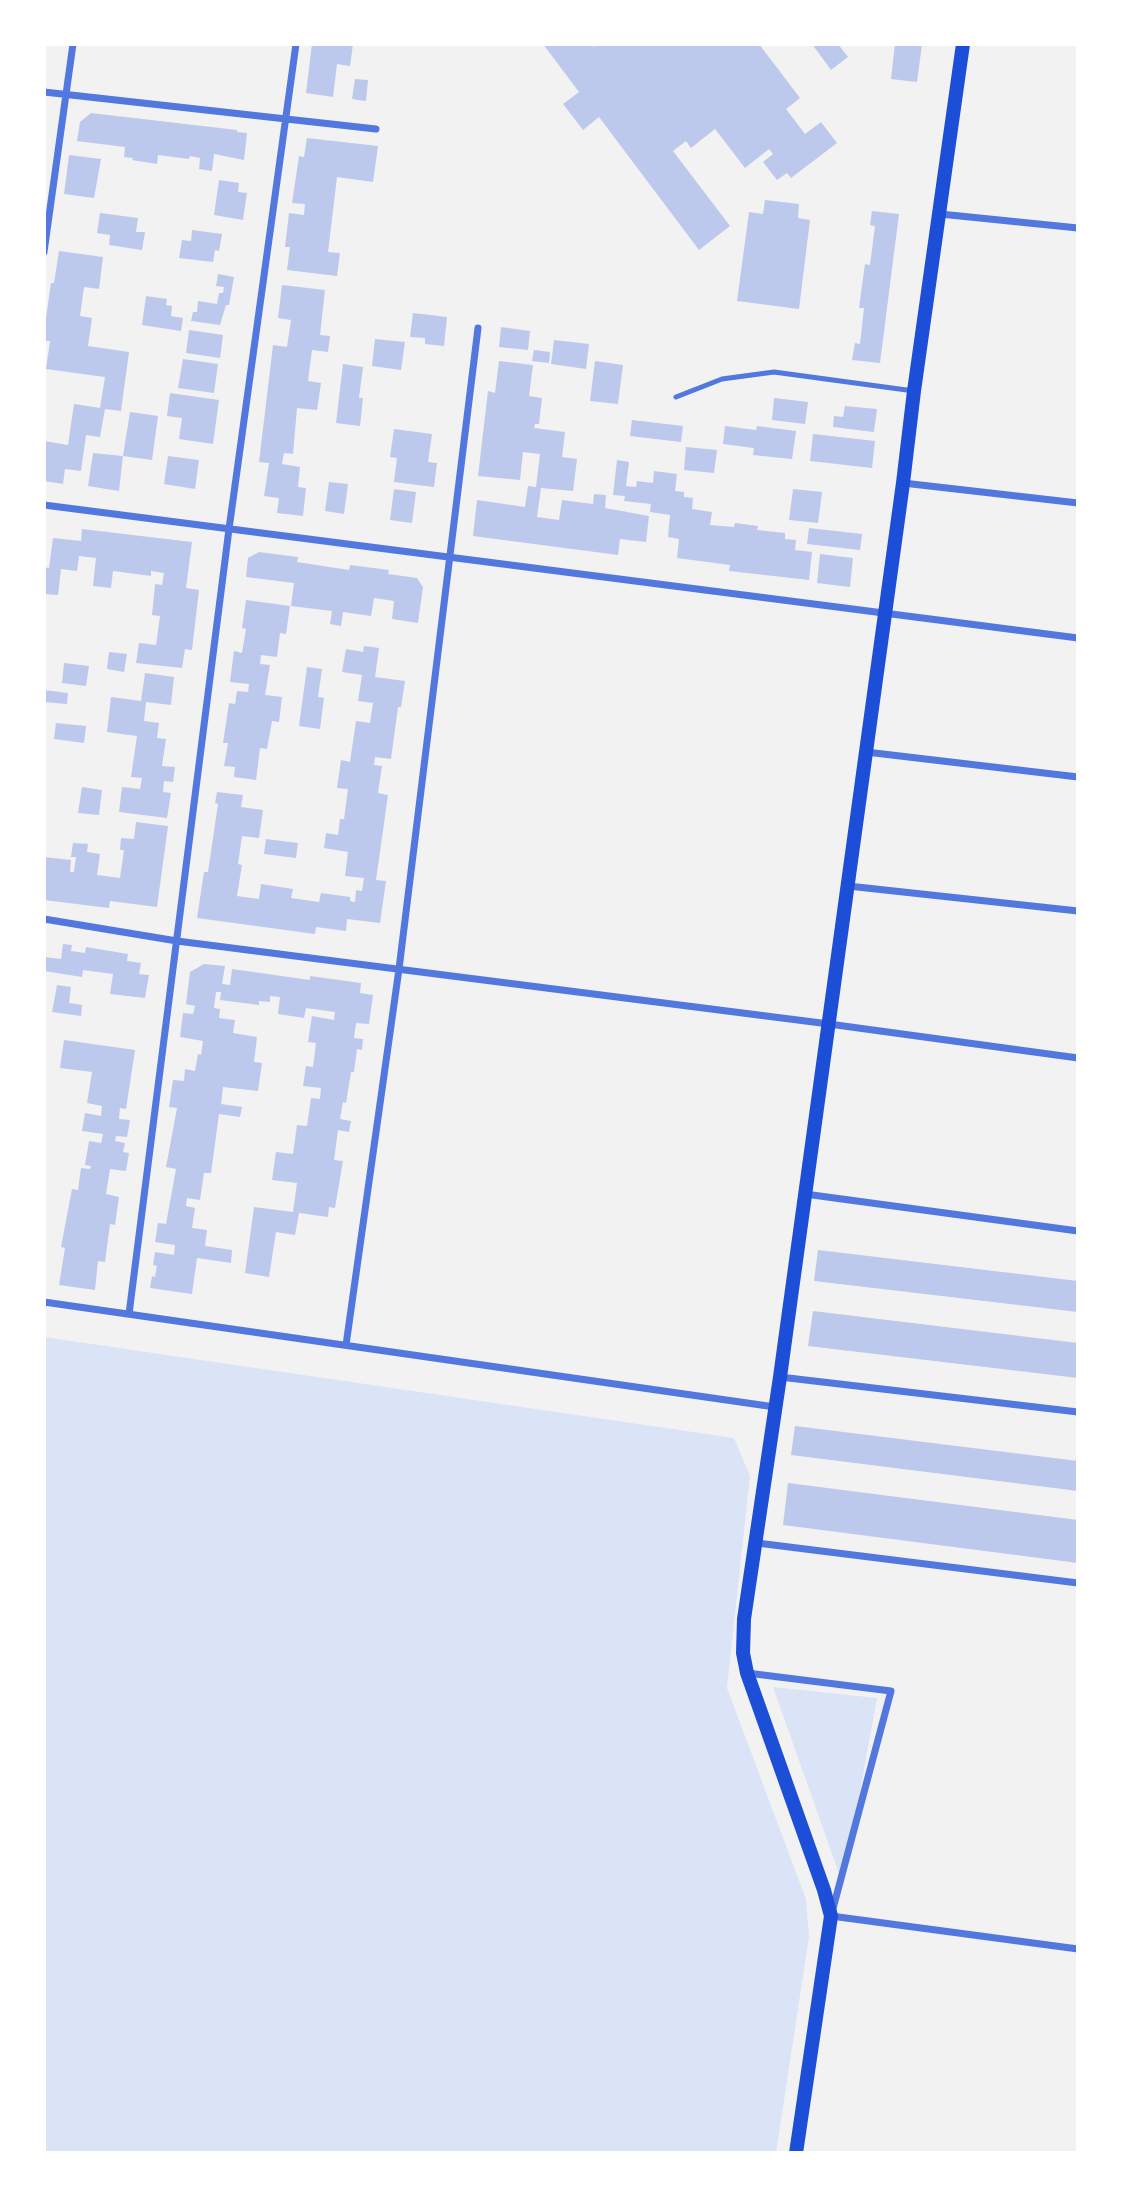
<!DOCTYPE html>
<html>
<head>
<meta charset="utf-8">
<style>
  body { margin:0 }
  #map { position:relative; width:1122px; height:2197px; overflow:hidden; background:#f2f2f2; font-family:Karla,sans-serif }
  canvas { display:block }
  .frame { position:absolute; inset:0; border:46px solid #fff; pointer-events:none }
</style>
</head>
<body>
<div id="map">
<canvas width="1122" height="2197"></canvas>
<div class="frame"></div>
</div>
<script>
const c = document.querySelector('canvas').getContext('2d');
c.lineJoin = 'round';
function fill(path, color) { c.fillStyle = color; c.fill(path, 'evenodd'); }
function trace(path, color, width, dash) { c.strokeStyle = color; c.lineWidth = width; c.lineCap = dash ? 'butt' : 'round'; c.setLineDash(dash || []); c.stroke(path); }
const green = new Path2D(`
  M 44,1337 L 734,1438 L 750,1476 L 727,1688 L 806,1899 L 809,1937 L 776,2153 L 44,2153 Z
  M 773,1687 L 877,1698 L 843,1885 Z`);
const building = new Path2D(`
  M 312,44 L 353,44 L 350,66 L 337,64 L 333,97 L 306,93 Z
  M 543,44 L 591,44 L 594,47 L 597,44 L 759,44 L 800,98 L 786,109 L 805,134 L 821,122 L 837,143 L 791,178 L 787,173 L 777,180 L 763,162 L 773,154 L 769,149 L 745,168 L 715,129 L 691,148 L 686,141 L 673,151 L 730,226 L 699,250 L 599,117 L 583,130 L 563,104 L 579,92 Z
  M 812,44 L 838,44 L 848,57 L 831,70 Z
  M 895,44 L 922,44 L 917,82 L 891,79 Z
  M 355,79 L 368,80 L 366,101 L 352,99 Z
  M 91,113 L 237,130 L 237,132 L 247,133 L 244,160 L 214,154 L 212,171 L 199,169 L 200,158 L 190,156 L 189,159 L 158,155 L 157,164 L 132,160 L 133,158 L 124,157 L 125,147 L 77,141 L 80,122 Z
  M 307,138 L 378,146 L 373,182 L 337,177 L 328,252 L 340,253 L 337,276 L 287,270 L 290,247 L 285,247 L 289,213 L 304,215 L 305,204 L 292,203 L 299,156 L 304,157 Z
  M 69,155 L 101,159 L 94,198 L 64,194 Z
  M 219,180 L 239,183 L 238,192 L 247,193 L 243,220 L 214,215 Z
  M 765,200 L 799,204 L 798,218 L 810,220 L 799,309 L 737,301 L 749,212 L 763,214 Z
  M 872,211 L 899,214 L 880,363 L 852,360 L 855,343 L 860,344 L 864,308 L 859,308 L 865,264 L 870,265 L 875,226 L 870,225 Z
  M 100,213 L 138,218 L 136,232 L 145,232 L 142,250 L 109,245 L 110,235 L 97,233 Z
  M 192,230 L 222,234 L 219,251 L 215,250 L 213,262 L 179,258 L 182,240 L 191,241 Z
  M 59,251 L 103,257 L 99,289 L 84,287 L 80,316 L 92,318 L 88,346 L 129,352 L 121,411 L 105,409 L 100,437 L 86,435 L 81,471 L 65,469 L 63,484 L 44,481 L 44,441 L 68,445 L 74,404 L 100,408 L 105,377 L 46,369 L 50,341 L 44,341 L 44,332 L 51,283 L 54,283 Z
  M 218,274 L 234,277 L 229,305 L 226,305 L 220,325 L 191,321 L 193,312 L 197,312 L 198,301 L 217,304 L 219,293 L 223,293 L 224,287 L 216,286 Z
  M 282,285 L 325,290 L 320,335 L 330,336 L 328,352 L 312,350 L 308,381 L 321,383 L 317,410 L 297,408 L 293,454 L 284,453 L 282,464 L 300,467 L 298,487 L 306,488 L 303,516 L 277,513 L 279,498 L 264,496 L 269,463 L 259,462 L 273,345 L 287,347 L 291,320 L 278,318 Z
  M 146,296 L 167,299 L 166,305 L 172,306 L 171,316 L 183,318 L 181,331 L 142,325 Z
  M 413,313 L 447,317 L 444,346 L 425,344 L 425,338 L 410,337 Z
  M 501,327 L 530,331 L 528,350 L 499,347 Z
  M 189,330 L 223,335 L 220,358 L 186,353 Z
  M 375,339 L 405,342 L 401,370 L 372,366 Z
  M 554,340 L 589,344 L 586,369 L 551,364 Z
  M 534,350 L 550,352 L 549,363 L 532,361 Z
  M 183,359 L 218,364 L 214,393 L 178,388 Z
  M 499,361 L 533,365 L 529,396 L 542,398 L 539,424 L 535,424 L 534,428 L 565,432 L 562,457 L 577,459 L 573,491 L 541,488 L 537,517 L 559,520 L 562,500 L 593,504 L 594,494 L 606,495 L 605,508 L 649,516 L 646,542 L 620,539 L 618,555 L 473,536 L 477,500 L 525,507 L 528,486 L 536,487 L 540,454 L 523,452 L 520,480 L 478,476 L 488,391 L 495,393 Z
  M 595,361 L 623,365 L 618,404 L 590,401 Z
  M 343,364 L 363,367 L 359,398 L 363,398 L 360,426 L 336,423 Z
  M 170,393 L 219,400 L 213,444 L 179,439 L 182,418 L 167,416 Z
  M 774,398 L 808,402 L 805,424 L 772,420 Z
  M 845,406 L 877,409 L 874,432 L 833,427 L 834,416 L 843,417 Z
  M 130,412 L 158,416 L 152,460 L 123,456 L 119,491 L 88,486 L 93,453 L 123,456 Z
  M 632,420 L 683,426 L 681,442 L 630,436 Z
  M 725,426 L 756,430 L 757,426 L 796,431 L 792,459 L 753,455 L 754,448 L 723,444 Z
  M 394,429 L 432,434 L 428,462 L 437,463 L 434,487 L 394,482 L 397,458 L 390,457 Z
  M 813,434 L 875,441 L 872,468 L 810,461 Z
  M 686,447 L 717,450 L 714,473 L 684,470 Z
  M 168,456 L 199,460 L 195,489 L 164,484 Z
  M 617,460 L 629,462 L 626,486 L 636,487 L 637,481 L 653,483 L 654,471 L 677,474 L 675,491 L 684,492 L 684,497 L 693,498 L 692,509 L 712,512 L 710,525 L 734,527 L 735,523 L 758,526 L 757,530 L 785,533 L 785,539 L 796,540 L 795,550 L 812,552 L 809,580 L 729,571 L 730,565 L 677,558 L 679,539 L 668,537 L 670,515 L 650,512 L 651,504 L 624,501 L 625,496 L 613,495 Z
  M 329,482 L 348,484 L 344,514 L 325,511 Z
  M 394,489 L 416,492 L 412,523 L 390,520 Z
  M 793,489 L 822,492 L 818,523 L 789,520 Z
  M 809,528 L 862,534 L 860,550 L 807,544 Z
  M 82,529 L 192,542 L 186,588 L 199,590 L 192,650 L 185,649 L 182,668 L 136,663 L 139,643 L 156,645 L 160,616 L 152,615 L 155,584 L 162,585 L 164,573 L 151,571 L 151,576 L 113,571 L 111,588 L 93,586 L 96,558 L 79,556 L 77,571 L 61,569 L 58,595 L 44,594 L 44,567 L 49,568 L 53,538 L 81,541 Z
  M 259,552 L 298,557 L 297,562 L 349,570 L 350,565 L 389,570 L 388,574 L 417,578 L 423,587 L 418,623 L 392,619 L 394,601 L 374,598 L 371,616 L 343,612 L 341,626 L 330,624 L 332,611 L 291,606 L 294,583 L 246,577 L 248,558 Z
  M 820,554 L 853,558 L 850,587 L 817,583 Z
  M 246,600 L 290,606 L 286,634 L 280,633 L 277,657 L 261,655 L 260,664 L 270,665 L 265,695 L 282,697 L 279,722 L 272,721 L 267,749 L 260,748 L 256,780 L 234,777 L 235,767 L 224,766 L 228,743 L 223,743 L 229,703 L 235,704 L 237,691 L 248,692 L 249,684 L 230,682 L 234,651 L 242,653 L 246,629 L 242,628 Z
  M 364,646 L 379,648 L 375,677 L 405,681 L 401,707 L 398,707 L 391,759 L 375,757 L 374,765 L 382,766 L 378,793 L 388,795 L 376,880 L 386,881 L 380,923 L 347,919 L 346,931 L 316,927 L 315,934 L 197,918 L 204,872 L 208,872 L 218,804 L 215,803 L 217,792 L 243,795 L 241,807 L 263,810 L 259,838 L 242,836 L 238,864 L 242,865 L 237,896 L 259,899 L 261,884 L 293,889 L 291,898 L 319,902 L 321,893 L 350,897 L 350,901 L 355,902 L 356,890 L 362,891 L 364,878 L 345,876 L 348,852 L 324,848 L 326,833 L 338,835 L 340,819 L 344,819 L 348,789 L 337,788 L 341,760 L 350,762 L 356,721 L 370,723 L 373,703 L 358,701 L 362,675 L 342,672 L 346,649 L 363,652 Z
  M 109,652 L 127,654 L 124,672 L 107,669 Z
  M 64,663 L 89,666 L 86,686 L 62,683 Z
  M 307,667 L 322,669 L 318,697 L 324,698 L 320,729 L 299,726 Z
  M 145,673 L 174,677 L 171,705 L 146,702 L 144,721 L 159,723 L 157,738 L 166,739 L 162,766 L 175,767 L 173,782 L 164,781 L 163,792 L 171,793 L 167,818 L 119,812 L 122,787 L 140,789 L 142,778 L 131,777 L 137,736 L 107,732 L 111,697 L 141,701 Z
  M 44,690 L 68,693 L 67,704 L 44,702 Z
  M 56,723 L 86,726 L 84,743 L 54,739 Z
  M 82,787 L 102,790 L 99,815 L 78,813 Z
  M 136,822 L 168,826 L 157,907 L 110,901 L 109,908 L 44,900 L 44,857 L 71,860 L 70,872 L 74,872 L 76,857 L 71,857 L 73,843 L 88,844 L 87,852 L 100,854 L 97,875 L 120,878 L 124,850 L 120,850 L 121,838 L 134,839 Z
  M 266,839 L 298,843 L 296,858 L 264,854 Z
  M 63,944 L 72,945 L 71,951 L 85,953 L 86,947 L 128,954 L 127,961 L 141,963 L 139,974 L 149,975 L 145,998 L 110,994 L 113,974 L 83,970 L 82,977 L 44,971 L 44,957 L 61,959 Z
  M 204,964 L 225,966 L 222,984 L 230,985 L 232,969 L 310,980 L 310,976 L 361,983 L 360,993 L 373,995 L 369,1024 L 356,1023 L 354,1038 L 363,1039 L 362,1050 L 357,1049 L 354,1072 L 351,1072 L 346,1103 L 343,1102 L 340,1119 L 351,1121 L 349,1132 L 338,1130 L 334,1160 L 343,1161 L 335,1208 L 329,1207 L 328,1217 L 299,1213 L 295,1235 L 276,1232 L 269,1277 L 245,1273 L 254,1207 L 293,1212 L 297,1183 L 272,1180 L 276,1152 L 293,1154 L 297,1125 L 307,1126 L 311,1098 L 320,1099 L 321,1088 L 303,1086 L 306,1066 L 313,1067 L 316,1043 L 308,1042 L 312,1016 L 334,1020 L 335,1012 L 306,1008 L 304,1018 L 278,1014 L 280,997 L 270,996 L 270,1002 L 259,1001 L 259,1005 L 220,1000 L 221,992 L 216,992 L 214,1008 L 220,1009 L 219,1018 L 235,1020 L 233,1033 L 257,1037 L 254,1062 L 262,1063 L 258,1091 L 223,1087 L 221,1104 L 242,1107 L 240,1117 L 219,1114 L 211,1173 L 204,1173 L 200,1200 L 187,1198 L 186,1206 L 195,1208 L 192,1228 L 207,1230 L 205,1246 L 232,1250 L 231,1263 L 197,1258 L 192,1294 L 150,1288 L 152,1276 L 155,1277 L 157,1266 L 153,1265 L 155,1252 L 174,1255 L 175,1245 L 155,1242 L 158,1223 L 166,1224 L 176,1169 L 166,1167 L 177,1108 L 169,1107 L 173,1080 L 184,1081 L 185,1069 L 195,1071 L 198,1054 L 201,1055 L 203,1041 L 180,1037 L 183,1013 L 193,1014 L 195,1006 L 186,1004 L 190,972 Z
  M 57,985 L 71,987 L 69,1003 L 82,1005 L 81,1016 L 52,1012 Z
  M 64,1040 L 135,1050 L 126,1109 L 120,1108 L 119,1119 L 130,1120 L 127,1137 L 116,1136 L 115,1141 L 125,1143 L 123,1152 L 129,1153 L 126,1171 L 110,1169 L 106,1194 L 119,1197 L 115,1225 L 110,1224 L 105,1262 L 98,1261 L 95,1290 L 59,1285 L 65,1248 L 61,1247 L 72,1189 L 78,1190 L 81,1168 L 90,1169 L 91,1166 L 85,1165 L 89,1141 L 101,1143 L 103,1134 L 82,1131 L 85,1113 L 101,1116 L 102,1106 L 87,1103 L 92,1072 L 60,1068 Z
  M 818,1250 L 1078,1281 L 1078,1312 L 814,1281 Z
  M 813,1311 L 1078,1343 L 1078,1378 L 808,1346 Z
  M 795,1426 L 1078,1461 L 1078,1491 L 791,1455 Z
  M 788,1483 L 1078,1520 L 1078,1563 L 783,1525 Z`);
const service = new Path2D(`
  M 676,397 L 722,379 L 774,372 L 914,391`);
const minor = new Path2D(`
  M 44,92 L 376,129
  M 940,214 L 1078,228
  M 44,252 L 73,44
  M 903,483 L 1078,503
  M 44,505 L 1078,638
  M 866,752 L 1078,777
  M 848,886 L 1078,911
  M 44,919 L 177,941 L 829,1024 L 1078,1058
  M 805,1194 L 1078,1231
  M 44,1302 L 775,1407
  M 129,1314 L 229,529 L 296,44
  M 346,1345 L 399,969 L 478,328
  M 780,1377 L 1078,1412
  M 757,1543 L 1078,1583
  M 747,1673 L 891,1691 L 831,1916 L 1078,1949`);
const secondary = new Path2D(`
  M 796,2153 L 831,1916 L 824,1890 L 747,1673 L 743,1653 L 744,1619 L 780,1377 L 903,483 L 914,391 L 963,44`);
fill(green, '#dbe4f7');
fill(building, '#bdc9ec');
trace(service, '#5277de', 5);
trace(minor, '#5277de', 7);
trace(secondary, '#1d4ed8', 14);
</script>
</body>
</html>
